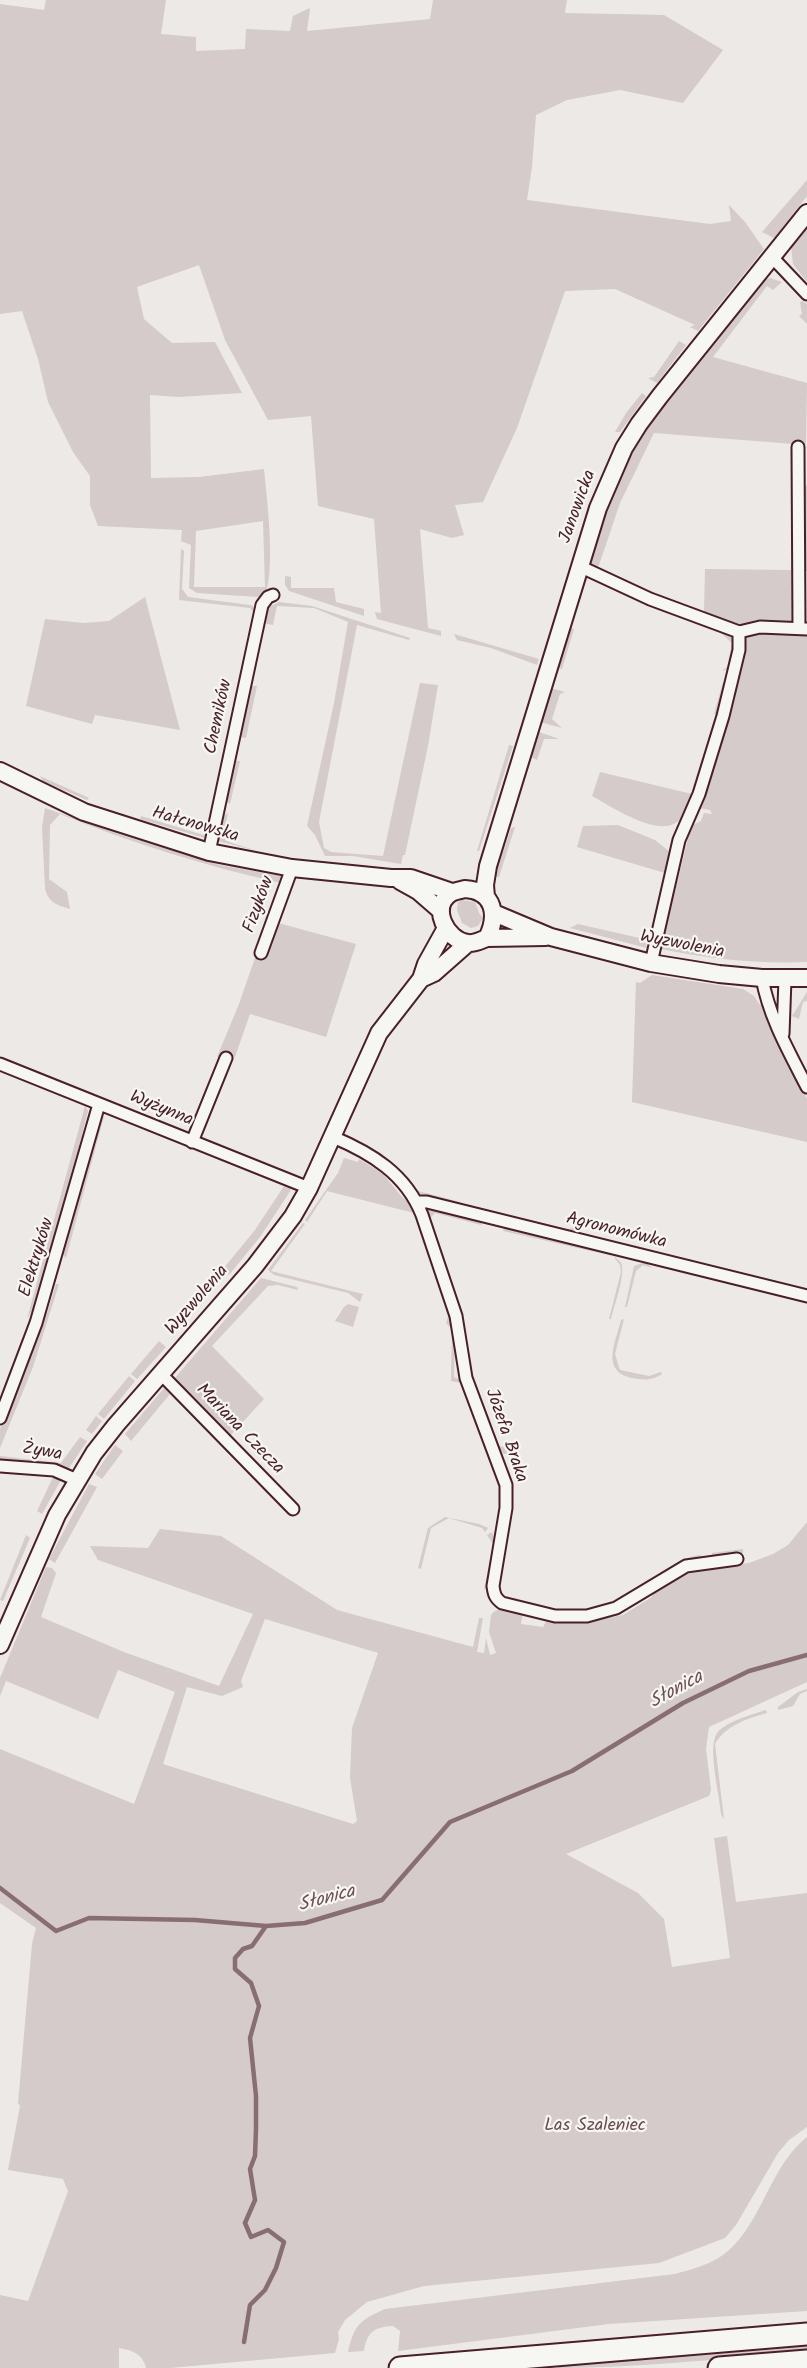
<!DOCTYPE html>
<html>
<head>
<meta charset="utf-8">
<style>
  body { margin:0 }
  canvas { display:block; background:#ece9e6 }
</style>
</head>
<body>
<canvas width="807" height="2368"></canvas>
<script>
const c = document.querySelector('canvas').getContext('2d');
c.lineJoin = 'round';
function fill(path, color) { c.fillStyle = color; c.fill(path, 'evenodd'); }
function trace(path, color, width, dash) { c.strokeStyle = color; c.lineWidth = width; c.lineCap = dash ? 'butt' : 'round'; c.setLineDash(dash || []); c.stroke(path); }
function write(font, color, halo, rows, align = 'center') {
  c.font = font + ' Kalam,sans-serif'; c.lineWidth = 4.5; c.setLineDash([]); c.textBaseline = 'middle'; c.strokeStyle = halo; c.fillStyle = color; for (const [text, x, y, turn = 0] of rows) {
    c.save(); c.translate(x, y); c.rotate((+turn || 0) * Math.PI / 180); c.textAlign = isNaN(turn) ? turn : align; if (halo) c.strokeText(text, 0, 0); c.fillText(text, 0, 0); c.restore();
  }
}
const green = new Path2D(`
  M 46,0 L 166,0 L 161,34 L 196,37 L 196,51 L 245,49 L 246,29 L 290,31 L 293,16 L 310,8 L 307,31 L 430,19 L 433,0 L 567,0 L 565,13 L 664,15 L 723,50 L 683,103 L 620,90 L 567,100 L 536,115 L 532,167 L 527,200 L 710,224 L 731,221 L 729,205 L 745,222 L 764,249 L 698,331 L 690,327 L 695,325 L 615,289 L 565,291 L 517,428 L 483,502 L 455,505 L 464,535 L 452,538 L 420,529 L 428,628 L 441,631 L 441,636 L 377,619 L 375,612 L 381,613 L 374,519 L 318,506 L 311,416 L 268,420 L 225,340 L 199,265 L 137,287 L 144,319 L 172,343 L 215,342 L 242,393 L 179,397 L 150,395 L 151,478 L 199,477 L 264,469 C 267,500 275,563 266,592 L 258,597 L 197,593 L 189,588 L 191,545 L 181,541 L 182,530 L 98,526 L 90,505 L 90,476 L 73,452 L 48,402 L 38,359 L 22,311 L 0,314 L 0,4 L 44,10 ZM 263,521 L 265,587 L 194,587 L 196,531 Z
  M 807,180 L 807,196 L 774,238 L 762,232 Z
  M 807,224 L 807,282 L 793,264 L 791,247 Z
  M 770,278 L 782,282 L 773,290 L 767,286 L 713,357 L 807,383 L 806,445 L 654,433 L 620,503 L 598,568 L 589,564 L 608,501 L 621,468 L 647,423 L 762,281 Z
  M 803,301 L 807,304 L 807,324 L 799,316 L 802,314 L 800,302 Z
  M 679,341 L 686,345 L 657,383 L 648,378 L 654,377 Z
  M 642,393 L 646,396 L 620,432 L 615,432 L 626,413 Z
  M 807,485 L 807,571 L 804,571 L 804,622 L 807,622 L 807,625 L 803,624 L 803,489 Z
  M 792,538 L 795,541 L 793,617 L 790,623 L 735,624 L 703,615 L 668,600 L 704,612 L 705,569 L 791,570 Z
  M 181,549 L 184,551 L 182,589 L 188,597 L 250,605 L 253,606 L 254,613 L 250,608 L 179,600 Z
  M 285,576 L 291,577 L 291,588 L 334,588 L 336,602 L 364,609 L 364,616 L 289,591 L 285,585 Z
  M 145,597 L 180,730 L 95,715 L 92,724 L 26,706 L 45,619 L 83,623 L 109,621 Z
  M 279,602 L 312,606 L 410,638 L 409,640 L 357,625 L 319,822 L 324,848 L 331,852 L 383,856 L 420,683 L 438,685 L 428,746 L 405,855 L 403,855 L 401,864 L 353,856 L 325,856 L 315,835 L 307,826 L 334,703 L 348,622 L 314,608 L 277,606 L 273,625 L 263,623 L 269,607 Z
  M 684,618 L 726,632 C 738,641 736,657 728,669 L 722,671 L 727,667 L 732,643 L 720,632 Z
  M 571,628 L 574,629 L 562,669 L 555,667 L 567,630 Z
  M 758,631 L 807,632 L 807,962 C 758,964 710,959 661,949 L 691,826 L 701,821 L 704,813 L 712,814 L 710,810 L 699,808 L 726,720 L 745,643 L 747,638 Z
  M 454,634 L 539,659 L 537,665 L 491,648 L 457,640 Z
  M 723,682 L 726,686 L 718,714 L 714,714 Z
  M 251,686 L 257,686 L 246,738 L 241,737 Z
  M 551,688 L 565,692 L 560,694 L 552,719 L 562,728 L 540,722 Z
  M 536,731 L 559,739 L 544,739 L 537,760 L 529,756 Z
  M 509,745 L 513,746 L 479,851 L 477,851 Z
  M 236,761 L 240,761 L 230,804 L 226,801 Z
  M 600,772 L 692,794 C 689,806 684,821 671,825 C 650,832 610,806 592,796 Z
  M 40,776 L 89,798 L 87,800 L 43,781 Z
  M 45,808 L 121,835 L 220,865 L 281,876 L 281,883 C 205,866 132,843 60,814 L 50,825 L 49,879 L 67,892 L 70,909 C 57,905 49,903 45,889 L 42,827 Z
  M 228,813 L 223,835 L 226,841 L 257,851 L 218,841 L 223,816 Z
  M 141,816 L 203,835 L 207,834 L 207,837 L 205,838 L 140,819 Z
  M 618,825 L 655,840 L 670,852 L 665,873 L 577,847 L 583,826 Z
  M 515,827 L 499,877 L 495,876 L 511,828 Z
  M 462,900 L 475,902 L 479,913 L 483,918 L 478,926 L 471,928 L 462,923 L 457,910 L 458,902 Z
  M 278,923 L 356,944 L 326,1037 L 250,1014 L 235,1057 L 224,1054 L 217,1057 L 239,1004 L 256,955 C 275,952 272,938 278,923 Z
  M 578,924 L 644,939 L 647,948 L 570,928 Z
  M 652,975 L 743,989 L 754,996 L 760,1005 L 764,1003 L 779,1043 L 807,1099 L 807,1142 L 632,1102 L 636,982 L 640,983 Z
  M 807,992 L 807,1001 L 803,1002 L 799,1019 L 792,1016 Z
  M 85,1106 L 88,1111 L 41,1294 L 27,1319 Z
  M 104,1116 L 66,1258 L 62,1253 L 95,1130 Z
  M 344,1158 L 358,1162 L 359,1159 L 383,1174 L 402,1197 L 411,1204 L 419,1217 L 432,1263 L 414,1213 L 327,1191 L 307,1222 L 305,1220 L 338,1173 Z
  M 408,1184 L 418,1191 L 460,1202 C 444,1205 419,1196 408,1184 Z
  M 288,1185 L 291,1190 L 260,1237 L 229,1275 L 223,1269 L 255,1230 L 284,1186 L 287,1188 Z
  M 429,1209 L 482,1223 L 481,1225 L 435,1213 L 429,1219 L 461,1311 L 426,1212 Z
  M 512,1216 L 568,1229 L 577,1227 L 579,1228 L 567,1232 L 513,1219 Z
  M 303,1223 L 305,1224 L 271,1271 L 363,1294 L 360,1302 L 348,1293 L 274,1275 L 268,1270 Z
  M 504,1228 C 523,1232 615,1248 621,1263 C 626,1274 614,1306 611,1319 L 609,1319 L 621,1272 L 620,1265 L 613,1256 L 503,1231 Z
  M 584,1234 L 807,1288 L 807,1291 L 584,1237 Z
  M 646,1262 L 652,1268 L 643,1265 L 636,1271 L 627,1307 L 625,1307 L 634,1266 Z
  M 437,1277 L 439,1278 L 451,1314 L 455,1334 L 454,1377 L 463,1381 L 493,1459 L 490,1460 L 461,1383 L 451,1381 L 452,1329 L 446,1323 L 449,1314 Z
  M 261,1278 L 297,1287 L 298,1290 L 278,1285 L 268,1286 L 212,1346 L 264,1399 L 229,1437 L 174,1379 Z
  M 56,1284 L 59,1284 L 33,1367 L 0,1448 L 0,1429 L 43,1316 L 47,1313 Z
  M 348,1304 L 359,1307 L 353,1327 L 335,1321 L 344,1307 Z
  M 624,1319 L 615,1354 L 620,1370 L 649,1376 L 661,1372 L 662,1374 C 651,1381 644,1380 632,1378 C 600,1371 616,1342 621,1320 Z
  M 159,1341 L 166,1347 L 137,1379 L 131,1374 Z
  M 468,1357 L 478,1394 L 499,1446 L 520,1451 L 519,1454 L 504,1454 L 498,1449 L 470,1373 Z
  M 129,1376 L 135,1381 L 104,1419 L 98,1414 Z
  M 165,1387 L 170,1394 L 131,1441 L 125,1434 Z
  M 96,1416 L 102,1421 L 92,1434 L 86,1430 Z
  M 80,1437 L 87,1441 L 69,1468 L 0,1461 L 0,1456 L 61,1463 Z
  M 115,1445 L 123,1451 L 102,1479 L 95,1474 Z
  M 23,1473 L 53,1474 L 61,1480 L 42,1514 L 37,1511 L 53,1477 Z
  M 89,1484 L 97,1487 L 55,1563 L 49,1559 Z
  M 445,1517 L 479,1524 L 488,1528 L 485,1532 L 482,1528 L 449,1518 L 431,1528 L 421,1569 L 418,1568 L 428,1528 Z
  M 807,1522 L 807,1682 L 709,1727 L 706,1749 L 711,1790 L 709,1796 L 566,1854 L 638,1893 L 664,1919 L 672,1967 L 730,1958 L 714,1838 L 727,1836 L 736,1902 L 807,1893 L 807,2127 L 789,2140 L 778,2153 L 736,2225 L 725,2238 L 659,2263 L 424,2286 L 367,2302 L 345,2320 L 338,2332 L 339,2339 L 335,2353 L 170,2368 L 146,2368 C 143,2354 132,2350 119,2348 L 119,2368 L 0,2368 L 0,2295 L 28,2301 L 68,2191 L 63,2179 L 8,2170 L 20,2106 L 18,2103 L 32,1944 L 36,1928 L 0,1903 L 0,1749 L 134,1804 L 175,1692 L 118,1670 L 98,1719 L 6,1681 L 0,1696 L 0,1678 L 46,1567 L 52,1568 L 56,1573 L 41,1617 L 124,1652 L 219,1686 L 253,1614 L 98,1560 L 90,1546 L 148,1548 L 160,1529 L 221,1536 L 337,1610 L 473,1647 L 479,1618 L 483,1618 L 477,1652 L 484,1653 L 486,1638 L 490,1655 L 496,1653 L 489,1632 L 491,1615 C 499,1604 512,1610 523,1613 L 521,1624 L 543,1627 L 547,1620 L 570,1622 L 613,1617 L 623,1615 L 652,1597 L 653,1592 L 687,1571 L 749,1563 L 773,1554 L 788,1545 ZM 265,1619 L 378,1653 L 352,1728 L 350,1778 L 357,1821 L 353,1824 L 163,1764 L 187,1687 L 222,1696 L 243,1687 L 241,1681 Z
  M 492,1532 L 496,1544 L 487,1588 L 484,1589 L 493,1544 L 487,1535 Z
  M 26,1535 L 30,1538 L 3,1601 L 0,1600 Z
  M 743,1549 L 743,1553 L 713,1558 L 712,1553 Z
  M 701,1555 L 701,1558 L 691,1561 L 655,1580 L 653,1578 C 669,1567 682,1557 701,1555 Z
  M 807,1689 L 807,1691 L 800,1694 L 793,1706 L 778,1710 L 778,1707 L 798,1692 Z
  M 766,1710 L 767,1713 C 748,1718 725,1726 715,1744 L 724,1819 L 721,1814 C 720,1796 707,1748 717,1733 C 725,1722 753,1714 766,1710 Z
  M 807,2137 L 807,2311 L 609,2324 L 398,2351 L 400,2331 L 393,2326 C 374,2327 367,2332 364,2351 L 348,2352 C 354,2325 360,2320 385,2309 L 675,2274 C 693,2269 713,2264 728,2251 C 763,2220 770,2166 807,2137 Z
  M 807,2343 L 807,2352 C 724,2358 641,2368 558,2368 L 557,2363 Z`);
const stream = new Path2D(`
  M 0,1888 L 56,1931 L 89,1918 L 195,1920 L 266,1926
  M 244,2342 L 250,2305 L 265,2290 L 276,2268 L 284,2242 L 268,2230 L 251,2237 L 245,2223 L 255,2200 L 250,2169 L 255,2156 L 256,2129 L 256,2096 L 250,2038 L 259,2006 L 251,1983 L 235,1969 L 235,1958 L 243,1949 L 252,1946 L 266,1926 L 305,1923 L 382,1900 L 450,1822 L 572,1771 L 683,1703 L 749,1671 L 807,1655`);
const street = new Path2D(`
  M 772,257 L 807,294
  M 798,447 L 799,628
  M 579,566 L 650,599 L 739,632 L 739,650 L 723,716 L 699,794 L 679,840 L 651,963
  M 739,632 L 760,627 L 807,629
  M 209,852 L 262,605 L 268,597 L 273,595
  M 261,953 L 292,868
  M 762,978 C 769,1017 789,1052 807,1087
  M 783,1034 L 785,979
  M 0,1064 L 309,1188
  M 333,1137 C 371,1153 406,1174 422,1215 L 456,1316 L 466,1378 L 506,1485 L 506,1508 L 493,1586 C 494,1594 495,1598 502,1603 L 555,1616 L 587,1616 L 616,1608 L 686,1566 L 737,1559
  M 192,1142 L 226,1058
  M 416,1202 L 427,1202 L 807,1296
  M 161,1374 L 293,1509
  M 0,1418 L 36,1323 L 99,1104
  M 0,1466 L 54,1470 L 77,1480`);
const secondary = new Path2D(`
  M 0,771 L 84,812 L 209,852 L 292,868 L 391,878 L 411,878 L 452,892
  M 400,881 L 418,891 L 441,911
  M 465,889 C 495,891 498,916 487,938 C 481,940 475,944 468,943 C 447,941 429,907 451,893 C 455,891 461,890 465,889 Z
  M 486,897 L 485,885 L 488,866 L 598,508 L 624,448 L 639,424 L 660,396 L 807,213
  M 494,913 L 551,937 L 651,963 L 719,974 L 762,978 L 807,978
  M 487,938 L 546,937
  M 421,979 L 434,973 L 468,943
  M 0,1645 L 57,1515 L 94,1453 L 116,1425 L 255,1266 L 293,1216 L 309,1188 L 379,1033 L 421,979 L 426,964 L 446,928`);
const highway = new Path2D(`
  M 400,2368 L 807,2334
  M 719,2368 L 807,2361`);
const streetNames = [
  ["Janowicka",579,507,-70],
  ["Chemików",220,717,-78],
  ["Hałcnowska",195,826,16],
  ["Fizyków",260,905,-70],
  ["Wyzwolenia",682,946,11],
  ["Wyżynna",161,1110,22],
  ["Agronomówka",616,1232,14],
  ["Elektryków",38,1258,-73],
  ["Wyzwolenia",198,1301,-49],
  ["Mariana Czecza",239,1430,46],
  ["Józefa Braka",505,1436,71],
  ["Żywa",42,1453,10]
];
const parkNames = [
  ["Las Szaleniec",595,2127]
];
const waterNames = [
  ["Słonica",677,1691,-29],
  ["Słonica",327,1900,-15]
];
fill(green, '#d4cbca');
trace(stream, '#886e73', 4.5);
trace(street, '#4a1f2b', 15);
trace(secondary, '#4a1f2b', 20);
trace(highway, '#4a1f2b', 25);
trace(street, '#f6f6f2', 11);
trace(secondary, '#f6f6f2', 16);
trace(highway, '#f6f6f2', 21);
write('18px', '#4a1f2b', '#f6f6f2', streetNames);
write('18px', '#6c4a53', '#f6f6f2', parkNames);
write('italic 19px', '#6e4d55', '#f6f6f2', waterNames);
</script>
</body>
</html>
